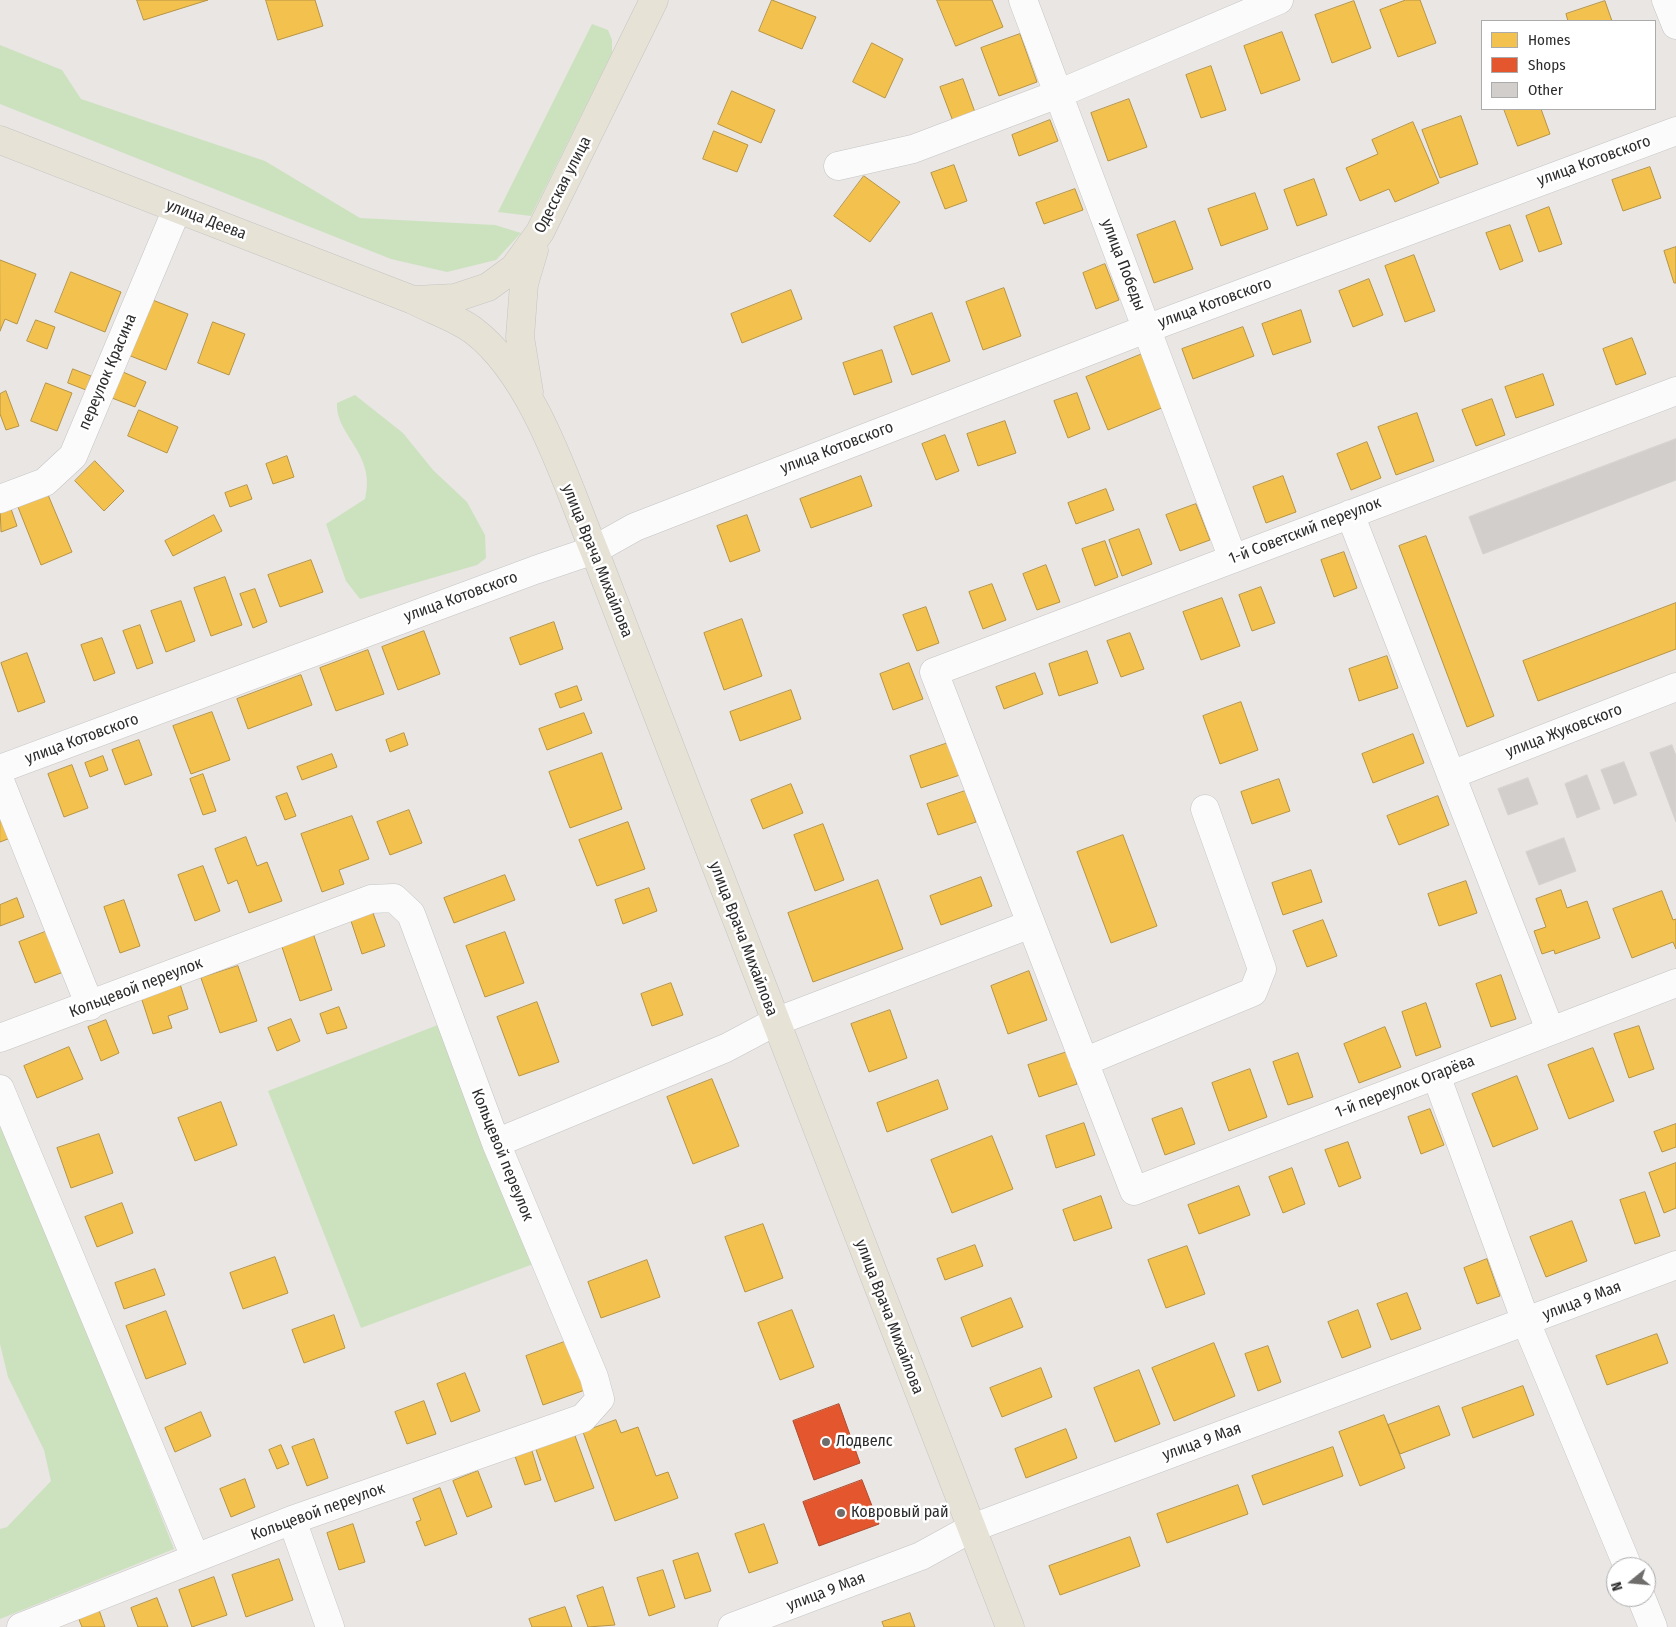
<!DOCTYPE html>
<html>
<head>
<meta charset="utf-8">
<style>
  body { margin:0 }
  #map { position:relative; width:1676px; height:1627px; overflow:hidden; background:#e9e6e3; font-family:"Fira Sans Condensed",sans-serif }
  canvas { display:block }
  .legend { position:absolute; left:1481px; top:20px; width:175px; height:90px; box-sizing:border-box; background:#fff; border:1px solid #ababab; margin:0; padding:6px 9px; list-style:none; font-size:15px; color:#2c2c2c }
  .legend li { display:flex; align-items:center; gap:10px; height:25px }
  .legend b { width:25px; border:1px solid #ababab }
  .north { position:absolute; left:1606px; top:1557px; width:50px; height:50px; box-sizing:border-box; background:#fff; border:1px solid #ababab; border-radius:50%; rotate:253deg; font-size:14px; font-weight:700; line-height:20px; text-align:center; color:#2c2c2c }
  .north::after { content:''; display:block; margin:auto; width:18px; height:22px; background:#6e6d6c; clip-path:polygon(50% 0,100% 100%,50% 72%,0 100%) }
</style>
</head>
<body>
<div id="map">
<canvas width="1676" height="1627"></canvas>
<ul class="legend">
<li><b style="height:14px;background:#f2c14e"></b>Homes</li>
<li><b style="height:14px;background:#e4572e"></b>Shops</li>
<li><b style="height:14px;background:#d1cecc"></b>Other</li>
</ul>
<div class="north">N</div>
</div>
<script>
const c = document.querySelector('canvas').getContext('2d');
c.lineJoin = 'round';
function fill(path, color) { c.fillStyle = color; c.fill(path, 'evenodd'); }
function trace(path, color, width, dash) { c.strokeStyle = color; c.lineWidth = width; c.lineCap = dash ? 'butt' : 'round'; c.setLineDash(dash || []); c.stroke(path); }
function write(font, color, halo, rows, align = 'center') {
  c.font = font + ' "Fira Sans Condensed",sans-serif'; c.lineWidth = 5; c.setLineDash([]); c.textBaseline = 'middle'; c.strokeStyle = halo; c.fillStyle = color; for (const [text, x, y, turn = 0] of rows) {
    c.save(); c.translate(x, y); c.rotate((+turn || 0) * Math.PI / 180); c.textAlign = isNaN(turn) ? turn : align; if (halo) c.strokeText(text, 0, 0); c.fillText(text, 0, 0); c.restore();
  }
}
const green = new Path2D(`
  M 592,24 L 608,30 L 612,40 L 612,53 L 531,216 L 498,212 Z
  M 0,45 L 62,70 L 81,99 L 265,161 L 360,218 L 495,225 L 521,233 L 496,260 L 447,272 L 391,259 L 0,104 Z
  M 355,395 L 403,433 L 433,470 L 467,502 L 485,535 L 486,558 L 477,565 L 360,599 L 346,581 L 326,524 L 365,499 C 377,454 335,435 337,403 Z
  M 448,1021 L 536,1263 L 361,1328 L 268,1091 Z
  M 5,1122 L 174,1549 L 0,1619 L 0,1529 L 7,1527 L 51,1481 L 44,1450 L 8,1377 L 0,1344 L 0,1126 Z`);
const homes = new Path2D(`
  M 137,0 L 208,0 L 144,20 Z
  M 266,0 L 315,0 L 323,26 L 278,40 Z
  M 772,0 L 816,17 L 802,49 L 759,31 Z
  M 937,0 L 992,0 L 1003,27 L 956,46 Z
  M 1406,0 L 1420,0 L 1436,43 L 1398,57 L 1380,10 Z
  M 1354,1 L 1371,48 L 1332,63 L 1315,15 Z
  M 1605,1 L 1612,21 L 1568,21 L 1566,14 Z
  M 1282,32 L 1300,80 L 1261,94 L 1244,46 Z
  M 1020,34 L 1037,82 L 999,96 L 981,48 Z
  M 872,43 L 903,59 L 885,98 L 853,82 Z
  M 1211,66 L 1226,110 L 1201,118 L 1186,75 Z
  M 963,79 L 976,115 L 954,124 L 940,87 Z
  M 732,91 L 775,110 L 761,143 L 718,124 Z
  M 1129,99 L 1147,147 L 1108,161 L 1091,113 Z
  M 1504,109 L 1541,109 L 1550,134 L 1518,146 Z
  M 1461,116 L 1478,164 L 1440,178 L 1422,130 Z
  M 1050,120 L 1058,141 L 1019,156 L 1012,135 Z
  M 1413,122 L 1439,183 L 1395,202 L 1389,189 L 1360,201 L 1346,168 L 1378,154 L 1372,140 Z
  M 714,131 L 748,145 L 737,172 L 703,159 Z
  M 954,165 L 967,201 L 945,209 L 931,173 Z
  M 1650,167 L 1661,198 L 1623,211 L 1612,180 Z
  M 864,176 L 900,202 L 870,242 L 834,216 Z
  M 1314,179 L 1327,215 L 1297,226 L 1284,190 Z
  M 1075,189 L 1083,210 L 1044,224 L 1036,203 Z
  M 1255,193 L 1268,229 L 1221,246 L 1208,209 Z
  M 1549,207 L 1562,244 L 1539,252 L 1526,216 Z
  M 1175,221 L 1193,269 L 1154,283 L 1137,235 Z
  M 1510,225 L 1523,261 L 1500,270 L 1486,233 Z
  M 1676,247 L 1676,283 L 1674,283 L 1664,251 Z
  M 1414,255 L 1435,311 L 1405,322 L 1385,266 Z
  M 0,260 L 36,274 L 17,324 L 5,319 L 0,331 Z
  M 1105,264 L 1119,300 L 1096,309 L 1083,273 Z
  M 71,272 L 121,292 L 105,332 L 55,312 Z
  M 1369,279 L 1383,315 L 1353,327 L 1339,291 Z
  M 1004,288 L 1021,336 L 983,350 L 966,302 Z
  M 791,290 L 802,319 L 742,343 L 731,314 Z
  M 145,297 L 188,314 L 166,370 L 123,353 Z
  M 1301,310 L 1311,342 L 1273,355 L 1262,324 Z
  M 932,313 L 950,361 L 912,375 L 894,327 Z
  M 36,320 L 55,327 L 47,349 L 27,341 Z
  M 213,322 L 245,334 L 229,375 L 198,363 Z
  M 1243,327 L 1254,356 L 1193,379 L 1182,349 Z
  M 1632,338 L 1646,374 L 1616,385 L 1603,349 Z
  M 882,350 L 892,382 L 854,395 L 843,363 Z
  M 1147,352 L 1169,405 L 1108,430 L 1086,377 Z
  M 73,369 L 91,376 L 86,390 L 68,383 Z
  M 123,372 L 146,382 L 135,407 L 112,398 Z
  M 1543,374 L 1554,405 L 1516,418 L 1505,387 Z
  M 46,383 L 72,393 L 57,431 L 31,421 Z
  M 6,391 L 19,426 L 6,430 L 0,414 L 0,394 Z
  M 1077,393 L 1090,429 L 1068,438 L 1054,401 Z
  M 1492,399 L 1505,435 L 1476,446 L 1462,410 Z
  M 139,410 L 178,427 L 167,453 L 128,436 Z
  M 1417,413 L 1434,461 L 1396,475 L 1378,427 Z
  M 1005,421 L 1016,453 L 978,466 L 967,434 Z
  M 945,435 L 959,471 L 936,480 L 922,444 Z
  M 1367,442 L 1381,478 L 1351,490 L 1337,454 Z
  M 287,456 L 294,477 L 273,484 L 266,464 Z
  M 95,461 L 124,491 L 104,511 L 75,481 Z
  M 861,476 L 872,506 L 811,528 L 800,499 Z
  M 1283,476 L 1296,512 L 1266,523 L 1253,487 Z
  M 247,485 L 252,499 L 230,507 L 225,493 Z
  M 1106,489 L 1114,510 L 1076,524 L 1068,503 Z
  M 46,490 L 72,552 L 41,565 L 16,502 Z
  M 9,503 L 17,526 L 1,532 L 0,507 Z
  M 1196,504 L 1210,540 L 1180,551 L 1166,515 Z
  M 214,515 L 222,531 L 173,556 L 165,541 Z
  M 747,515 L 760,551 L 730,562 L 717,526 Z
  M 1139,529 L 1152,564 L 1122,576 L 1109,540 Z
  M 1426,536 L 1494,716 L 1467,727 L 1399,546 Z
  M 1105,541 L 1118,577 L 1095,586 L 1082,549 Z
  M 1344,552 L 1357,588 L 1334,597 L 1321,560 Z
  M 311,560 L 323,592 L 280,607 L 268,575 Z
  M 1046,565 L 1060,602 L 1037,610 L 1023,574 Z
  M 225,577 L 242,625 L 211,636 L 194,588 Z
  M 992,584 L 1006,620 L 983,629 L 969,592 Z
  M 1261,587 L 1275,623 L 1252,631 L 1239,595 Z
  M 255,589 L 267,622 L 253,628 L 240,594 Z
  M 1222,598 L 1240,646 L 1201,660 L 1183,612 Z
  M 181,601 L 195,641 L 166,652 L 151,611 Z
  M 1676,603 L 1676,649 L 1538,701 L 1523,661 Z
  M 926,607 L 939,643 L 917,651 L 903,615 Z
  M 742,619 L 762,676 L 724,690 L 704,633 Z
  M 554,622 L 563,649 L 520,665 L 510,638 Z
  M 140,625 L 153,663 L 137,669 L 123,631 Z
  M 424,631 L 440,674 L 398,690 L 382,647 Z
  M 1130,633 L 1144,669 L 1121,677 L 1107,641 Z
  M 102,638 L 115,673 L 94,681 L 81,645 Z
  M 368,650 L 384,694 L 336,711 L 320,668 Z
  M 1087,651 L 1098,683 L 1059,696 L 1049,664 Z
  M 27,653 L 45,702 L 18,712 L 1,663 Z
  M 1387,656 L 1398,688 L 1359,701 L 1349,669 Z
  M 909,663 L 923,699 L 893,710 L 880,674 Z
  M 1035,673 L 1043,694 L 1004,709 L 996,687 Z
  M 301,675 L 312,705 L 248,729 L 237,699 Z
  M 577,686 L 582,700 L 560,708 L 555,694 Z
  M 791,690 L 801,719 L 740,741 L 730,712 Z
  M 1241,702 L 1258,750 L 1220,764 L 1203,716 Z
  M 212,712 L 230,760 L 191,774 L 173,726 Z
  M 584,713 L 592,733 L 547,750 L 539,729 Z
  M 404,733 L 408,745 L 390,752 L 386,740 Z
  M 1413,734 L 1424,763 L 1373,783 L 1362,754 Z
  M 139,740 L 152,775 L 125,785 L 112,750 Z
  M 948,743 L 960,775 L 921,788 L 910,756 Z
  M 602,753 L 622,809 L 570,828 L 549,772 Z
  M 332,754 L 337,767 L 302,780 L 297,767 Z
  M 103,756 L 108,770 L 90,777 L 85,763 Z
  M 72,765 L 88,808 L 64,817 L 48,774 Z
  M 203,774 L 216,811 L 203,815 L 190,779 Z
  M 1279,779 L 1290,811 L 1252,824 L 1241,792 Z
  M 791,784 L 803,813 L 763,829 L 751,800 Z
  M 965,791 L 976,822 L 938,835 L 927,804 Z
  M 287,793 L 296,816 L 285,820 L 276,797 Z
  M 1438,796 L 1449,825 L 1399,845 L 1387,816 Z
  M 0,801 L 13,837 L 0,842 Z
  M 409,810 L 422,843 L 390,855 L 377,822 Z
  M 352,816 L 369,859 L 339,870 L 344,884 L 322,892 L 301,834 Z
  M 628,822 L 645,869 L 597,886 L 579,840 Z
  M 823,824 L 844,880 L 815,891 L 794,835 Z
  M 1123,835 L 1157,926 L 1111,943 L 1077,852 Z
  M 246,837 L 257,866 L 267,862 L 282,901 L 249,913 L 237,880 L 228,884 L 215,849 Z
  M 203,866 L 220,911 L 195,921 L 178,875 Z
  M 1311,870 L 1322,902 L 1283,915 L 1272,883 Z
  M 505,875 L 515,900 L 454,923 L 444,898 Z
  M 981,877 L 992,906 L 941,925 L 930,896 Z
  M 878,880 L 903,949 L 813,982 L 788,913 Z
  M 1466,881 L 1477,913 L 1439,926 L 1428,894 Z
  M 649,888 L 657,911 L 623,924 L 615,900 Z
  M 1561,890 L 1567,908 L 1587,901 L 1600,938 L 1555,954 L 1554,950 L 1542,954 L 1534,931 L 1546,927 L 1536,899 Z
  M 1662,891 L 1673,920 L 1676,919 L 1676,949 L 1673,942 L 1632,958 L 1613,909 Z
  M 17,898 L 24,917 L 0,926 L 0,905 Z
  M 124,900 L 140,946 L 120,953 L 104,907 Z
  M 373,913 L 385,946 L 362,954 L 351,921 Z
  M 1323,920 L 1337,956 L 1307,967 L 1293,931 Z
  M 50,930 L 66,971 L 35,983 L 19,942 Z
  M 505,932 L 524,983 L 485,997 L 466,946 Z
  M 313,933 L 332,990 L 300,1001 L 281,944 Z
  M 238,966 L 257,1021 L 220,1033 L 201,978 Z
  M 1029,971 L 1047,1020 L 1008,1034 L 991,986 Z
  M 1501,975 L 1516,1019 L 1491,1027 L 1476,984 Z
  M 671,983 L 683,1015 L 652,1026 L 641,994 Z
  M 180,984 L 188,1009 L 168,1016 L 172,1028 L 153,1034 L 141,997 Z
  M 537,1002 L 559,1062 L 519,1076 L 497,1017 Z
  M 1426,1003 L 1441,1047 L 1416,1056 L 1402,1012 Z
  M 339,1007 L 347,1028 L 327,1034 L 320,1014 Z
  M 890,1010 L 907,1058 L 869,1072 L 851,1024 Z
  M 291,1019 L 300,1041 L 277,1051 L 268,1028 Z
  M 106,1020 L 119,1053 L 101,1061 L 88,1027 Z
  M 1639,1026 L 1654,1069 L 1629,1078 L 1614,1034 Z
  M 1385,1027 L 1401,1067 L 1359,1083 L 1344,1044 Z
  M 69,1047 L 83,1079 L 37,1098 L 24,1066 Z
  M 1593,1048 L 1614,1101 L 1569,1119 L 1548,1065 Z
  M 1067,1052 L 1077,1084 L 1039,1097 L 1028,1065 Z
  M 1298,1053 L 1313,1097 L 1288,1105 L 1273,1062 Z
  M 1250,1069 L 1267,1117 L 1229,1131 L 1212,1083 Z
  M 1517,1076 L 1538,1129 L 1493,1147 L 1472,1094 Z
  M 712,1079 L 739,1146 L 693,1164 L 667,1097 Z
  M 938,1080 L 948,1109 L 887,1132 L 877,1103 Z
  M 221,1102 L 237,1145 L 195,1161 L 178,1118 Z
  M 1182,1108 L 1195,1144 L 1165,1155 L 1152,1119 Z
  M 1430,1109 L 1444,1145 L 1421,1154 L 1408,1117 Z
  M 1084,1123 L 1095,1155 L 1056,1168 L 1046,1136 Z
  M 1676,1124 L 1676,1147 L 1662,1152 L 1654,1132 Z
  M 99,1134 L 113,1173 L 71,1188 L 57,1148 Z
  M 992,1136 L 1013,1189 L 952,1213 L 931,1160 Z
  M 1348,1142 L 1361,1178 L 1339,1187 L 1325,1150 Z
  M 1676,1163 L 1676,1208 L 1664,1213 L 1649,1173 Z
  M 1292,1168 L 1305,1204 L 1283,1213 L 1269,1177 Z
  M 1239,1186 L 1250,1215 L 1199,1234 L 1188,1205 Z
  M 1645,1192 L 1660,1236 L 1635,1244 L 1620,1200 Z
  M 1101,1196 L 1112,1228 L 1074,1241 L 1063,1210 Z
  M 122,1203 L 133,1233 L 97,1247 L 85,1217 Z
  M 1572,1221 L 1587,1261 L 1546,1277 L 1530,1237 Z
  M 763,1224 L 783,1278 L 745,1292 L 725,1237 Z
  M 975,1245 L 983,1266 L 945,1280 L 937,1259 Z
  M 1187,1246 L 1205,1294 L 1166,1308 L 1148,1260 Z
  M 275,1257 L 288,1293 L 243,1309 L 230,1273 Z
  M 1487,1259 L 1500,1296 L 1477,1304 L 1464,1268 Z
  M 647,1260 L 660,1297 L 601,1318 L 588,1282 Z
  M 155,1269 L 165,1295 L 124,1309 L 115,1283 Z
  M 1407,1293 L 1421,1329 L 1391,1340 L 1377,1304 Z
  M 1011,1298 L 1023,1327 L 972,1347 L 961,1318 Z
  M 792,1310 L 814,1367 L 780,1380 L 758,1323 Z
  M 1358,1310 L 1371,1347 L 1342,1358 L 1328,1322 Z
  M 166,1311 L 186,1364 L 146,1379 L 126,1326 Z
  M 334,1315 L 345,1348 L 304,1363 L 292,1330 Z
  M 1657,1334 L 1668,1363 L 1607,1385 L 1596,1356 Z
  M 567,1341 L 585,1390 L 543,1405 L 526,1356 Z
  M 1214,1343 L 1235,1396 L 1174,1421 L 1152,1368 Z
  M 1268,1346 L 1281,1382 L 1258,1391 L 1245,1354 Z
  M 1041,1368 L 1052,1397 L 1002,1417 L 990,1388 Z
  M 1139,1370 L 1160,1424 L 1115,1442 L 1094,1388 Z
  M 465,1373 L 480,1411 L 451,1422 L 437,1384 Z
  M 1523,1386 L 1534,1415 L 1473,1438 L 1462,1408 Z
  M 424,1401 L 436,1434 L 407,1444 L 395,1412 Z
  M 1439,1406 L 1450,1435 L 1400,1454 L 1388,1425 Z
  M 201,1412 L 211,1436 L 175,1452 L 165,1428 Z
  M 1384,1415 L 1405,1468 L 1360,1486 L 1339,1432 Z
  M 616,1420 L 621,1433 L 638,1427 L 656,1476 L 668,1472 L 678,1498 L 615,1521 L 583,1432 Z
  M 1066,1429 L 1077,1458 L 1026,1478 L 1015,1449 Z
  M 574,1433 L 594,1488 L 555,1502 L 535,1447 Z
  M 314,1439 L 328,1478 L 307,1486 L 292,1447 Z
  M 281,1445 L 289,1464 L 277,1469 L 269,1450 Z
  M 1333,1447 L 1343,1476 L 1263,1505 L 1252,1476 Z
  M 532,1451 L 541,1480 L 525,1485 L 515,1456 Z
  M 478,1471 L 492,1507 L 467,1517 L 453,1481 Z
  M 245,1479 L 255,1507 L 231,1517 L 220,1489 Z
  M 1238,1485 L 1248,1514 L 1167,1543 L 1157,1514 Z
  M 440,1488 L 457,1534 L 425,1546 L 416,1522 L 421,1520 L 413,1499 Z
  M 353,1524 L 365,1562 L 339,1570 L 327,1533 Z
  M 764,1524 L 778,1563 L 749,1573 L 735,1534 Z
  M 1130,1537 L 1140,1566 L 1060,1595 L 1049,1566 Z
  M 698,1553 L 711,1591 L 685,1599 L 673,1561 Z
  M 279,1559 L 293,1600 L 246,1617 L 232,1575 Z
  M 663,1570 L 675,1607 L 649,1616 L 637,1578 Z
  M 214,1577 L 227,1615 L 192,1627 L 179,1590 Z
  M 603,1587 L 615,1625 L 588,1627 L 577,1596 Z
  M 157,1598 L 168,1627 L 138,1627 L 131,1608 Z
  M 565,1607 L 572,1627 L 532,1627 L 529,1619 Z
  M 99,1610 L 105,1627 L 82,1627 L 78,1617 Z
  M 910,1613 L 915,1627 L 884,1627 L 882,1622 Z`);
const shops = new Path2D(`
  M 839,1404 L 860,1463 L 814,1480 L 793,1421 Z
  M 862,1480 L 879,1524 L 819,1546 L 803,1502 Z`);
const building = new Path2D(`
  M 1676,439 L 1676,480 L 1483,554 L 1469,517 Z
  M 1672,745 L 1676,756 L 1676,822 L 1650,753 Z
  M 1624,762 L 1637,795 L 1614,804 L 1601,770 Z
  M 1587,775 L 1600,809 L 1577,818 L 1565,784 Z
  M 1528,778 L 1538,804 L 1508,815 L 1498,789 Z
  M 1564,838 L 1576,871 L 1539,885 L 1526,852 Z`);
const minor = new Path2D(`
  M 1023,0 L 1233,559
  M 1666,0 L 1676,25
  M 838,166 L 913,149 L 1058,94 L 1279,0
  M 1676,391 L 934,672 L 1134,1191 L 1676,983
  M 0,499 L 45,482 L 73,456 L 177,209
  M 1350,514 L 1550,1030
  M 0,769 L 535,570 L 594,550 L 635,527 L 1146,329 L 1676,131
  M 1451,775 L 1676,687
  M 0,781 L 90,1006
  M 0,1038 L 371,899 L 394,898 L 411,914 L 496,1143 L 594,1377 L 600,1399 L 583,1418 L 292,1520 L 21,1627
  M 1084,1062 L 1253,992 L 1262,969 L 1205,809
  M 1436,1075 L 1526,1322 L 1628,1567
  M 0,1089 L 195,1557
  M 496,1143 L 726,1048 L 775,1022 L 1031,924
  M 292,1520 L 330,1627
  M 1641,1597 L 1653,1627
  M 732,1627 L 921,1556 L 972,1528 L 1676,1265`);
const major = new Path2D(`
  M 0,140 L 413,300 C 432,310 457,318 474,331 C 534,377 566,482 594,550 L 1010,1627
  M 414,300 L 455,298 L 488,287 L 514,268 L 540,232 L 654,0
  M 529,392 L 520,337 L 524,284 L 534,250`);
const markers = [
  [826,1442,5,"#6e6d6c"],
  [841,1513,5,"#6e6d6c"]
];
const streetNames = [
  ["улица Котовского",1594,161,-20],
  ["Одесская улица",563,185,-63],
  ["улица Деева",206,220,21],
  ["улица Победы",1123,265,69],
  ["улица Котовского",1215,303,-20],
  ["переулок Красина",108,372,-67],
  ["улица Котовского",837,448,-21],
  ["1-й Советский переулок",1305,531,-21],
  ["улица Врача Михайлова",597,561,68],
  ["улица Котовского",461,597,-20],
  ["улица Жуковского",1564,731,-21],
  ["улица Котовского",82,739,-20],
  ["улица Врача Михайлова",743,939,69],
  ["Кольцевой переулок",136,988,-21],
  ["1-й переулок Огарёва",1405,1087,-21],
  ["Кольцевой переулок",502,1155,68],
  ["улица 9 Мая",1582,1301,-21],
  ["улица Врача Михайлова",889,1317,69],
  ["улица 9 Мая",1202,1442,-20],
  ["Кольцевой переулок",318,1512,-20],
  ["улица 9 Мая",826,1592,-21]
];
const poiNames = [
  ["Лодвелс",836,1442],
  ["Ковровый рай",851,1513]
];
fill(green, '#cce2bf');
fill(homes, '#f2c14e');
trace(homes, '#b79444', 1);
fill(shops, '#e4572e');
trace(shops, '#ad4a2d', 1);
fill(building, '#d1cecc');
trace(building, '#d4d2cf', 1);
trace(minor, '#c6c4c5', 29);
trace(major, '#c5c4c2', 29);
trace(minor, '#fcfbfb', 28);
trace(major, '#e6e2d6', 28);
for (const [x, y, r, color] of markers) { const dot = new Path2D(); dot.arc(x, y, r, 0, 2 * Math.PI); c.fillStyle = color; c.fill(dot); trace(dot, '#fff', 2); }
write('16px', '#2c2c2c', '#fff', streetNames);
write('16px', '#2c2c2c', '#fff', poiNames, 'left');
</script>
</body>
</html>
